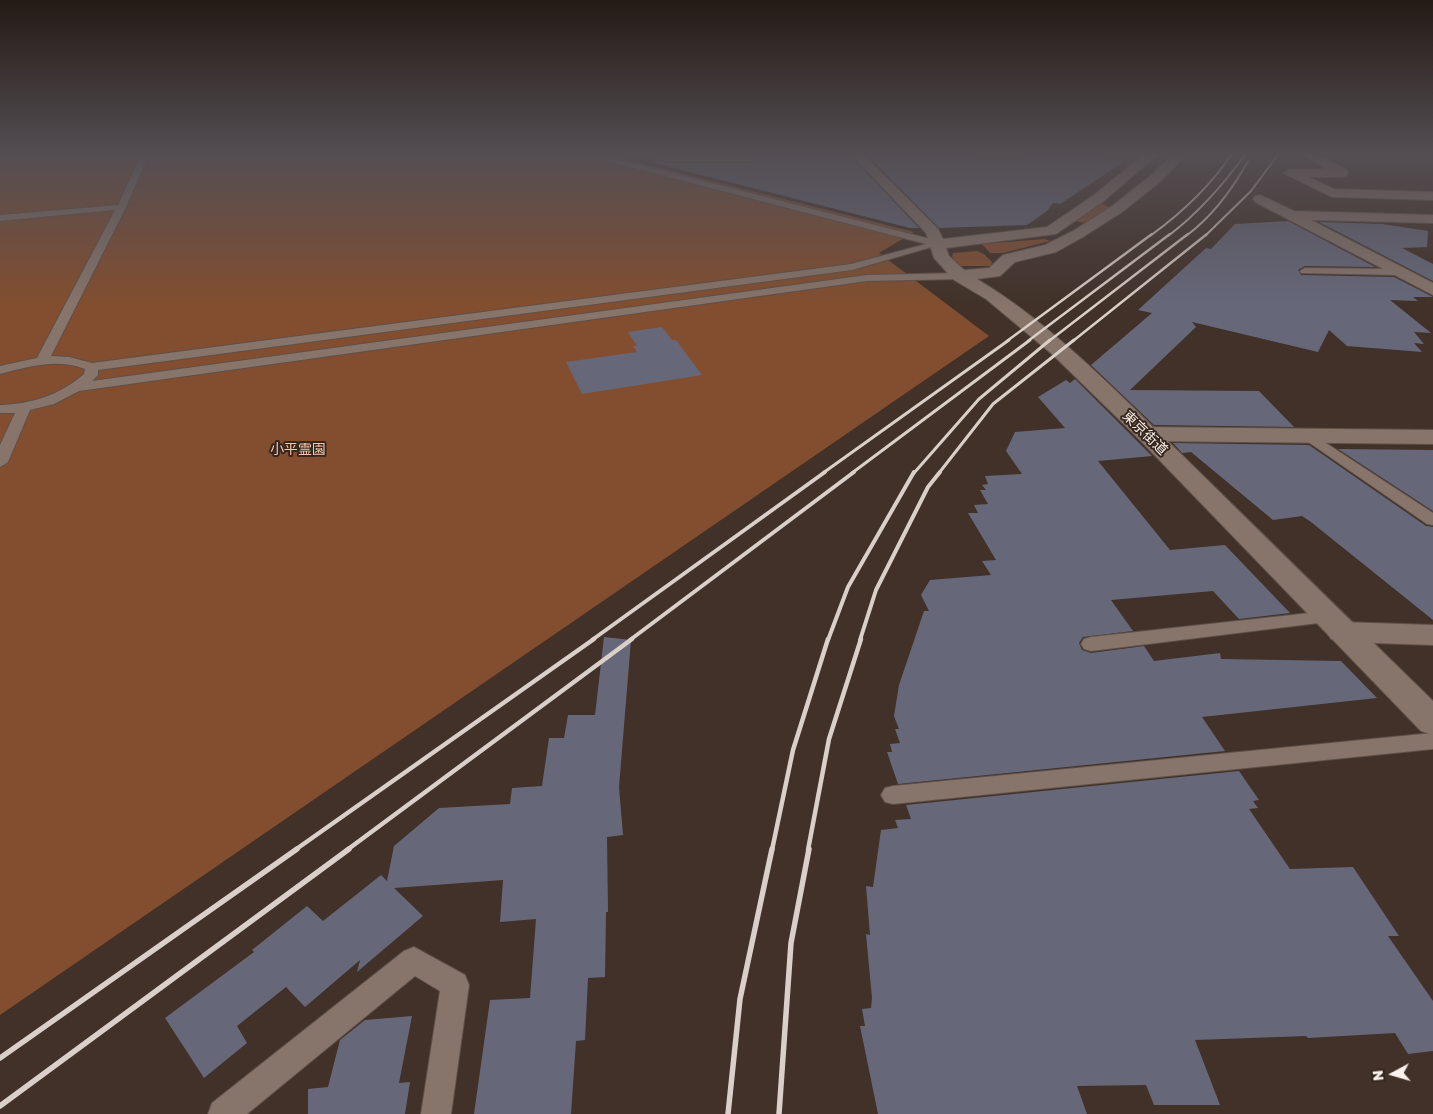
<!DOCTYPE html>
<html>
<head>
<meta charset="utf-8">
<style>
  body { margin:0 }
  #map { position:relative; width:1433px; height:1114px; overflow:hidden; background:#413128; font-family:"Golos Text",sans-serif }
  canvas { display:block }
  .north { position:absolute; left:1368px; top:1049px; width:50px; height:50px; -webkit-text-stroke:4px #36271e; paint-order:stroke; rotate:264deg; font-size:14px; font-weight:700; line-height:20px; text-align:center; color:#fcf1eb }
  .north::after { content:''; display:block; margin:auto; width:18px; height:22px; background:#fcf1eb; clip-path:polygon(50% 0,100% 100%,50% 72%,0 100%) }
</style>
</head>
<body>
<div id="map">
<canvas width="1433" height="1114"></canvas>
<div class="north">N</div>
</div>
<script>
const c = document.querySelector('canvas').getContext('2d');
c.lineJoin = 'round';
function fill(path, color) { c.fillStyle = color; c.fill(path, 'evenodd'); }
function trace(path, color, width, dash) { c.strokeStyle = color; c.lineWidth = width; c.lineCap = dash ? 'butt' : 'round'; c.setLineDash(dash || []); c.stroke(path); }
function write(font, color, halo, rows, align = 'center') {
  c.font = font + ' "Golos Text","Noto Sans JP",sans-serif'; c.lineWidth = 4; c.setLineDash([]); c.textBaseline = 'middle'; c.strokeStyle = halo; c.fillStyle = color; for (const [text, x, y, turn = 0] of rows) {
    c.save(); c.translate(x, y); c.rotate((+turn || 0) * Math.PI / 180); c.textAlign = isNaN(turn) ? turn : align; if (halo) c.strokeText(text, 0, 0); c.fillText(text, 0, 0); c.restore();
  }
}
const green = new Path2D(`
  M 0,152 L 597,152 L 914,232 L 879,253 L 989,336 L 0,1015 Z
  M 1102,204 L 1109,207 L 1085,223 L 1075,221 Z
  M 1045,239 L 1050,241 L 1003,253 L 990,253 L 982,244 Z
  M 977,251 L 984,254 L 992,262 L 991,266 L 958,266 L 952,257 L 953,253 Z`);
const building = new Path2D(`
  M 667,152 L 739,152 L 741,155 L 669,155 Z
  M 751,152 L 847,152 L 919,228 L 910,228 L 655,163 L 656,154 L 665,163 L 751,163 L 757,159 Z
  M 864,152 L 972,155 L 978,159 L 1019,160 L 1029,152 L 1054,152 L 1125,161 L 1060,204 L 1053,203 L 1047,211 L 1027,225 L 939,228 Z
  M 1288,221 L 1375,267 L 1305,266 L 1298,270 L 1301,275 L 1394,277 L 1433,297 L 1413,297 L 1418,301 L 1390,300 L 1431,333 L 1414,332 L 1424,344 L 1414,343 L 1422,352 L 1347,346 L 1329,330 L 1318,352 L 1192,322 L 1196,327 L 1130,390 L 1259,391 L 1294,427 L 1154,425 L 1091,365 L 1152,313 L 1138,310 L 1206,248 L 1211,249 L 1235,224 Z
  M 1319,222 L 1382,224 L 1428,231 L 1427,247 L 1402,248 L 1433,264 L 1433,281 Z
  M 662,327 L 672,340 L 676,340 L 702,375 L 582,394 L 566,362 L 637,352 L 633,346 L 637,346 L 628,332 Z
  M 1075,379 L 1152,456 L 1098,461 L 1170,550 L 1225,545 L 1290,613 L 1239,619 L 1213,591 L 1111,600 L 1133,631 L 1083,637 L 1079,643 L 1082,650 L 1091,653 L 1144,646 L 1154,661 L 1220,653 L 1221,659 L 1341,661 L 1377,698 L 1202,717 L 1225,751 L 898,784 L 887,752 L 892,752 L 890,744 L 900,743 L 895,729 L 899,729 L 894,716 L 899,685 L 924,611 L 929,611 L 921,595 L 930,580 L 991,575 L 982,561 L 996,560 L 968,513 L 978,513 L 974,505 L 988,504 L 980,490 L 986,490 L 982,485 L 988,484 L 985,476 L 1022,474 L 1006,451 L 1015,432 L 1065,428 L 1038,397 L 1066,380 L 1070,383 Z
  M 1173,443 L 1309,445 L 1426,526 L 1433,527 L 1433,620 L 1311,522 L 1302,516 L 1273,520 L 1191,452 L 1182,453 Z
  M 1338,449 L 1433,450 L 1433,511 Z
  M 604,637 L 631,640 L 619,787 L 623,835 L 607,837 L 608,912 L 606,912 L 605,977 L 588,978 L 585,1040 L 576,1041 L 571,1114 L 474,1114 L 490,1000 L 530,998 L 536,919 L 500,922 L 503,880 L 394,888 L 423,916 L 357,972 L 360,960 L 305,1007 L 286,987 L 237,1026 L 247,1043 L 204,1078 L 165,1018 L 254,952 L 252,950 L 307,906 L 323,921 L 381,875 L 387,881 L 394,846 L 439,808 L 510,804 L 512,788 L 542,786 L 549,738 L 564,738 L 568,715 L 595,715 Z
  M 1239,771 L 1259,800 L 1253,801 L 1258,808 L 1249,809 L 1290,869 L 1353,867 L 1399,936 L 1388,936 L 1433,1001 L 1433,1051 L 1408,1054 L 1395,1033 L 1308,1038 L 1306,1036 L 1195,1040 L 1220,1105 L 1154,1105 L 1146,1085 L 1077,1086 L 1087,1114 L 878,1114 L 860,1026 L 865,1026 L 862,1009 L 871,1008 L 872,998 L 866,934 L 870,935 L 866,886 L 873,887 L 881,830 L 898,828 L 895,820 L 911,819 L 906,805 Z
  M 412,1016 L 399,1083 L 410,1082 L 405,1114 L 308,1114 L 308,1089 L 328,1087 L 340,1040 L 365,1020 Z`);
const path = new Path2D(`
  M 774,160 L 830,160
  M 1200,169 L 1235,187`);
const lane = new Path2D(`
  M 142,152 L 150,152 L 126,207 L 51,356 L 69,357 L 92,363 L 851,264 L 926,244 L 580,154 L 579,152 L 590,152 L 938,241 L 942,244 L 852,270 L 98,370 L 98,375 L 92,381 L 867,275 L 960,273 L 965,276 L 960,279 L 867,281 L 79,391 L 54,404 L 30,410 L 8,462 L 0,467 L 0,445 L 15,413 L 0,413 L 0,405 C 32,404 60,395 84,374 L 85,369 C 57,358 28,367 0,374 L 0,366 L 37,358 L 115,210 L 0,221 L 0,215 L 118,205 Z
  M 657,152 L 665,152 L 668,157 L 745,157 L 741,152 L 749,152 L 755,159 L 751,161 L 665,161 Z
  M 1305,268 L 1397,269 L 1402,272 L 1397,275 L 1301,273 L 1300,271 Z
  M 1309,432 L 1433,513 L 1433,525 L 1427,524 L 1304,439 L 1302,436 L 1304,433 Z
  M 1328,611 L 1335,613 L 1337,617 L 1335,621 L 1091,651 L 1084,649 L 1081,644 L 1084,639 L 1091,637 Z
  M 1433,733 L 1433,749 L 893,804 L 885,802 L 881,795 L 885,788 L 893,786 Z
  M 414,947 L 465,975 L 469,985 L 451,1114 L 421,1114 L 440,991 L 415,976 L 247,1114 L 208,1114 L 212,1103 L 404,951 Z`);
const street = new Path2D(`
  M 1160,152 L 1175,152 L 1184,158 L 1178,162 Z
  M 1299,152 L 1313,152 L 1347,170 L 1348,173 L 1347,176 L 1342,177 L 1308,177 L 1334,189 L 1433,192 L 1433,200 L 1332,197 L 1283,173 L 1289,169 L 1326,169 Z
  M 1260,195 L 1294,211 L 1433,215 L 1433,223 L 1311,220 L 1433,283 L 1433,295 L 1255,202 L 1253,199 L 1255,196 Z
  M 1147,427 L 1433,430 L 1433,444 L 1147,441 L 1139,439 L 1136,434 L 1139,429 Z
  M 1342,622 L 1433,625 L 1433,645 L 1342,642 L 1331,639 L 1327,632 L 1331,625 Z`);
const secondary = new Path2D(`
  M 849,152 L 861,152 L 938,229 L 943,239 L 1047,227 L 1094,195 L 1147,152 L 1160,152 L 1104,201 L 1056,234 L 946,248 L 949,256 L 964,270 L 989,268 L 1003,255 L 1045,245 L 1073,231 L 1112,206 L 1150,176 L 1176,152 L 1189,152 L 1160,182 L 1122,212 L 1083,237 L 1056,252 L 1015,262 L 1000,276 L 977,279 C 1050,322 1120,395 1181,454 C 1265,537 1349,619 1433,701 L 1433,735 L 1421,731 L 1139,439 L 1053,355 L 986,299 L 954,280 L 934,258 L 926,233 Z`);
const railFar5 = new Path2D(`
  M 1150,236 C 1183,212 1211,186 1233,152
  M 1168,236 C 1200,212 1224,184 1247,152
  M 1186,236 C 1213,216 1232,190 1248,161
  M 1205,236 L 1251,191 L 1280,152`);
const railFar4 = new Path2D(`
  M 1007,341 L 1152,234
  M 1028,341 L 1170,234
  M 1049,341 L 1188,234
  M 1073,341 L 1207,234`);
const railFar3 = new Path2D(`
  M 823,473 L 1009,340
  M 852,473 L 1030,340
  M 914,473 L 979,399 L 1050,340
  M 939,473 L 993,404 L 1074,340`);
const railFar2 = new Path2D(`
  M 592,640 L 825,472
  M 630,640 L 854,472
  M 828,640 L 848,587 L 914,472
  M 860,640 L 876,590 L 928,487 L 940,472`);
const railFar1 = new Path2D(`
  M 295,850 L 594,639
  M 347,850 L 632,639
  M 772,850 L 793,750 L 828,639
  M 808,850 L 829,739 L 861,639`);
const rail = new Path2D(`
  M 0,1058 L 297,849
  M 0,1106 L 349,849
  M 728,1114 L 740,999 L 772,849
  M 779,1114 L 791,943 L 809,849`);
const streetNames = [
  ["東京街道",1145,433,44]
];
const parkNames = [
  ["小平霊園",298,450]
];
fill(green, '#834e2f');
fill(building, '#66687a');
trace(lane, '#5e5049', 2);
trace(street, '#5e5049', 2);
trace(secondary, '#5e5049', 2);
trace(path, '#8e8078', 1, [0.5, 2]);
fill(lane, '#87756b');
fill(street, '#87756b');
fill(secondary, '#87756b');
trace(railFar5, '#dbcfc9', 2);
trace(railFar4, '#dbcfc9', 2.5);
trace(railFar3, '#dbcfc9', 3);
trace(railFar2, '#dbcfc9', 4);
trace(railFar1, '#dbcfc9', 4.5);
trace(rail, '#dbcfc9', 5.5);
const sky = c.createLinearGradient(0, 0, 0, 307);
sky.addColorStop(0, '#241b16');
sky.addColorStop(0.5, '#544e53');
sky.addColorStop(1, '#544e5300');
c.fillStyle = sky;
c.fillRect(0, 0, 1433, 307);
write('14px', '#fcf1eb', '#36271e', streetNames);
write('14px', '#f6c7ad', '#36271e', parkNames);
</script>
</body>
</html>
